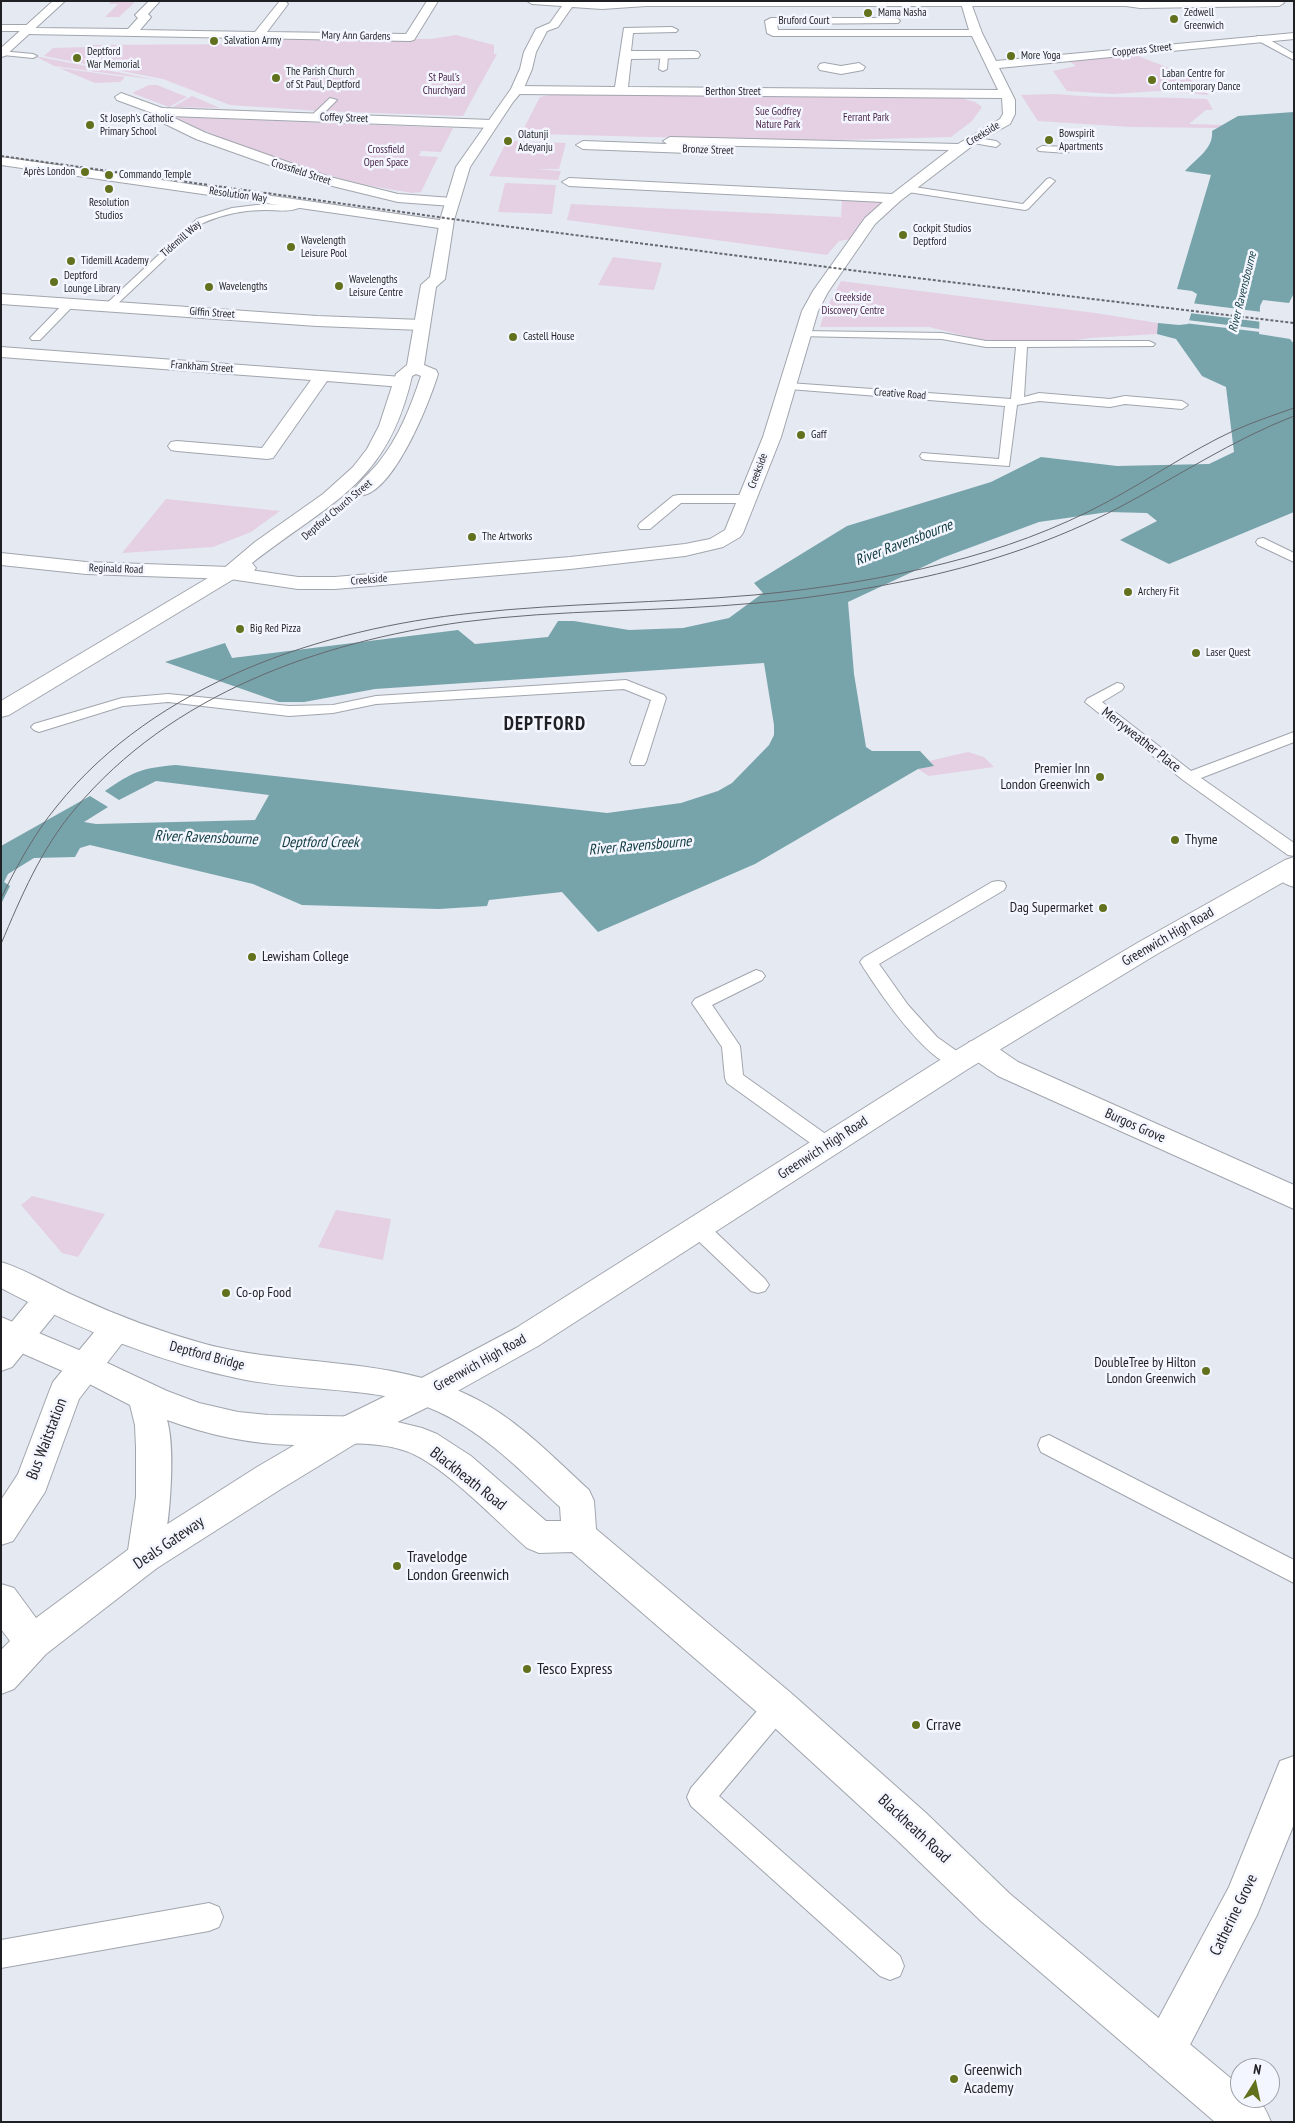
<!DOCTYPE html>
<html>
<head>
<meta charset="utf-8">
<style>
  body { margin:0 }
  #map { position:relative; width:1295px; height:2123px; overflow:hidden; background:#e5e9f2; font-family:"PT Sans Narrow",sans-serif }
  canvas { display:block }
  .frame { position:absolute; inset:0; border:2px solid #1f2024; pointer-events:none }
  .north { position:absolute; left:1230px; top:2058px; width:50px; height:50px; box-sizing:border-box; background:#f3f6fe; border:1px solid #9ea0a7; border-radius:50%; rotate:10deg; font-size:14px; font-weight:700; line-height:20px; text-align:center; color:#1f2024 }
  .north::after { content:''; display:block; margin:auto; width:18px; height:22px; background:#62711d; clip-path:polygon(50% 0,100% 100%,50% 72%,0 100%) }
</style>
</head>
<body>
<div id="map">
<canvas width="1295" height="2123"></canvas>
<div class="frame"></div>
<div class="north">N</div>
</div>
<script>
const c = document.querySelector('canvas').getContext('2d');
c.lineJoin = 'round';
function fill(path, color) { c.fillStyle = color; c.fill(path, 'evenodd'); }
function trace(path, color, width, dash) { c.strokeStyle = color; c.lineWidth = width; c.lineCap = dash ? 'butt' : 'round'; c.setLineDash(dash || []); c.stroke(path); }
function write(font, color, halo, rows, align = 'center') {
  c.font = font + ' "PT Sans Narrow",sans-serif'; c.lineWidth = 5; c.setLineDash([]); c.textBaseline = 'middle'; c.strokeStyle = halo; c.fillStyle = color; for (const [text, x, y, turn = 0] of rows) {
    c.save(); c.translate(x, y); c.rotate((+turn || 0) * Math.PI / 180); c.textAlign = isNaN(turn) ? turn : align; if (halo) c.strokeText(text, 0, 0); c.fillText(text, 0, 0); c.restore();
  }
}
const green = new Path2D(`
  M 111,1 L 136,1 L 119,17 L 105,17 L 118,4 L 109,4 Z
  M 456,35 L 494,45 L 494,54 L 497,54 L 463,116 L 319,111 L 230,105 L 163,79 L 44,56 L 53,48 L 89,47 L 91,45 L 259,44 L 276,44 L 281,38 L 431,39 Z
  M 1135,55 C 1161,65 1189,73 1209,95 L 1158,91 L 1113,94 L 1067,91 L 1053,71 L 1076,66 L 1069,61 Z
  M 35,56 L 157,80 L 54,66 Z
  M 59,68 L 125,77 L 120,82 L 95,83 Z
  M 149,85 L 157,85 L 187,97 L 169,107 L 132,93 Z
  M 553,94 L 957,97 L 975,102 L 982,107 L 972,121 L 951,137 L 803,141 L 537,134 L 524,128 L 540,97 Z
  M 1055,94 C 1106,99 1156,96 1207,99 L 1213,110 L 1206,110 L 1189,124 L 1222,125 L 1218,128 L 1131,127 L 1038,121 L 1021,95 Z
  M 192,96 L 220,108 L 173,107 Z
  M 179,117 L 453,128 L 441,152 L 421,151 L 419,156 L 438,157 L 421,192 L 412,193 C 390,189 367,186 345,180 C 288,164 230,144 177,118 Z
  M 507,141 L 566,143 L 559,169 L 536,169 L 561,171 L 558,180 L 489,176 Z
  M 505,183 L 556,185 L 552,214 L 498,212 Z
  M 842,199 L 882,202 L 864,219 L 851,239 L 839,241 L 827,255 L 567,220 L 571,204 L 841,217 Z
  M 613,257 L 662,263 L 654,290 L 598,285 Z
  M 841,281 L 1095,313 L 1158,323 L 1157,334 L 1090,338 L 1070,341 L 986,341 L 929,327 L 820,327 L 825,311 Z
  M 166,499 L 280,511 L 251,532 L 213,547 L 122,553 Z
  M 968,752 L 984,757 L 994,767 L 929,776 L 918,769 L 933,766 L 929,761 Z
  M 32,1196 L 105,1214 L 78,1257 L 62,1253 L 21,1205 Z
  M 336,1210 L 391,1219 L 383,1260 L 318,1247 Z`);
const water = new Path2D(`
  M 1294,112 L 1294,293 L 1289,303 L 1263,300 L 1260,306 L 1259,334 L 1290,339 L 1294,344 L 1294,512 L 1169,564 L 1120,540 L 1157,521 L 1147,513 L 1108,512 L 1039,522 L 942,558 L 848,602 L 854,674 L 866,747 L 872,751 L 920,751 L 934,766 L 918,769 L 755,864 L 598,932 L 562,892 L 489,900 L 487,906 L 439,909 L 302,905 L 253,884 L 90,845 L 80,848 L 75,857 L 34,858 L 8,874 L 4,882 L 10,886 L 1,904 L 1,846 L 90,796 L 108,807 L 84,822 L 96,824 L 255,820 L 269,795 L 156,781 L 119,800 L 105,791 C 133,772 140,768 176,765 L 607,813 L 681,803 L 718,791 L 732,783 L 769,745 L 774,735 L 774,725 L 764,663 L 375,689 L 304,702 L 279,702 L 165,662 L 225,643 L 232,658 L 458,630 L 475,644 L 548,637 L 558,621 L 574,621 L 629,630 L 683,628 L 729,618 L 763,593 L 754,583 L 847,526 L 991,482 L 1041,457 L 1117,466 L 1209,464 L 1234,452 L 1226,387 L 1202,376 L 1176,339 L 1157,334 L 1158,323 L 1179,325 L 1188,324 L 1197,294 L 1192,291 L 1177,289 L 1211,175 L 1185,171 C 1196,159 1214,148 1212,131 L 1238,116 Z`);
const pier = new Path2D(`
  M 1191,303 L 1262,312 L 1262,322 L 1189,313 Z
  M 1187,320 L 1261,329 L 1261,332 L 1269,333 L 1184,323 Z`);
const lane = new Path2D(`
  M 1257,36 L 1263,36 L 1294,54 L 1294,60 L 1257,40 Z
  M 1,51 L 33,54 L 37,56 L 33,58 L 3,55 Z
  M 661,53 L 668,55 L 667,69 L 663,71 L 659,69 Z
  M 330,98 L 337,100 L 318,119 L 312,119 L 312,115 Z
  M 971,137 L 996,141 L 1000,144 L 996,147 L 968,142 L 967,140 Z
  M 1042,146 L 1067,147 L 1072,150 L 1067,153 L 1039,151 L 1037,149 Z
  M 1050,178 L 1055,181 L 1053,183 L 1028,209 L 1025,210 L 908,192 L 903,189 L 908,186 L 1023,204 L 1047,179 Z
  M 300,201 L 303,202 L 303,206 C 291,213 278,210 265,210 C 244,210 223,214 203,223 L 113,308 L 109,309 L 104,306 L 197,219 L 232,208 L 265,204 L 288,205 Z
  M 69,301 L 73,302 L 74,304 L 73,306 L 40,340 L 32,340 L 30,338 L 32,336 L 65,302 Z
  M 802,331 L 942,333 L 986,341 L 1149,341 L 1155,344 L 1153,346 L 1027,347 L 1024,397 L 1039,393 L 1110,399 L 1125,396 L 1182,401 L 1188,405 L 1182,409 L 1125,404 L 1110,407 L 1039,401 L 1017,405 L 1009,466 L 926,460 L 922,459 L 920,456 L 922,453 L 999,459 L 1005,406 L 789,389 L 783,386 L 789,383 L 1011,399 L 1016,347 L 986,347 L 942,339 L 798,336 L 796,334 L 798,332 Z
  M 678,495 L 747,495 L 753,499 L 747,503 L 681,503 L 650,529 L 640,529 L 638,526 L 640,523 L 673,496 Z
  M 1263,538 L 1294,553 L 1294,562 L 1258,545 L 1256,542 L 1258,539 Z
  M 626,680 L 664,695 L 666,698 L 646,762 L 644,765 L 632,765 L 630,762 L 651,700 L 624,689 L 376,704 L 333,713 L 289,716 L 168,702 L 123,706 L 39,732 L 34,730 L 31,727 L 34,724 L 122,698 L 168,694 L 289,706 L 333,705 L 376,696 Z
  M 1117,683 L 1122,684 L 1124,687 L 1122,690 L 1102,702 L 1191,771 L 1294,732 L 1294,742 L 1201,778 L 1294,843 L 1294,856 L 1288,855 L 1183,780 L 1085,702 L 1087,699 Z
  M 1280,867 L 1294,874 L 1294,887 C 1286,885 1276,879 1272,872 L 1274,868 Z
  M 998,881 L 1004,882 L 1006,886 L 1004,890 L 879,964 L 908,1005 L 937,1037 L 965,1057 L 967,1062 L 965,1067 C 934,1076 875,986 860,962 L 863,958 L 992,882 Z
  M 756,970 L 762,972 L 765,976 L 762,980 L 712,1005 L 740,1046 L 743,1075 L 834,1140 L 837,1145 L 834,1150 L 827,1152 L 820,1150 L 727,1083 L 725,1078 L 722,1047 L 692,1003 L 695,999 Z
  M 698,1220 L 705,1222 L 765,1279 L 769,1285 L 765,1291 L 758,1293 L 751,1291 L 691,1234 L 688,1228 L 691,1222 Z
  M 1049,1435 L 1294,1560 L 1294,1583 L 1041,1452 L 1038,1445 L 1041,1438 Z
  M 778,1694 L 787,1697 L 791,1706 L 787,1715 L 719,1796 L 900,1956 L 904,1966 L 900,1976 L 890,1980 L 880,1976 L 691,1806 L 687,1797 L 691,1788 L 769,1697 Z
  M 209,1903 L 219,1907 L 223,1917 L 219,1927 L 209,1931 L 1,1968 L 1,1940 Z`);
const street = new Path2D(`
  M 149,1 L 160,1 L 148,14 L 151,17 L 140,30 L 255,32 L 279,2 L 285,1 L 288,4 L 267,32 L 406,34 L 427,1 L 438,1 L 414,40 L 410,41 L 26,34 L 21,31 L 1,31 L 1,25 L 29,25 L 34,28 L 128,29 L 138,18 L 135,15 Z
  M 962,1 L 970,1 L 971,3 L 982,33 L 996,61 L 1294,33 L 1294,39 L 999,68 L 1015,100 L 1015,114 L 1010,124 L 976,143 L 900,201 L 875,224 L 828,292 L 818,311 L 781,437 L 743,533 L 740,537 L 723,547 L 685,556 L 570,569 L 335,589 L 298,589 L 230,579 L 86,574 L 1,565 L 1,553 L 86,562 L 230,567 L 298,577 L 335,577 L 570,557 L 685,544 L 710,539 L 725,530 L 763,437 L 802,311 L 813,291 L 865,218 L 883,202 L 569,186 L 562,182 L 569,178 L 892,194 L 949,150 L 690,145 L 696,149 L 689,153 L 583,149 L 576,145 L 583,141 L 667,144 L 663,141 L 670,137 L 958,144 L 1000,119 L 1003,114 L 1002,98 L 517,94 L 511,90 L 517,86 L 615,87 L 624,28 L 672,27 L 678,30 L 676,32 L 633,33 L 631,51 L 694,51 L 698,52 L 700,55 L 698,58 L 631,59 L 628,87 L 998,90 L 972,36 L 773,36 L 767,33 L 765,21 L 771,18 L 894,18 L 898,19 L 900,21 L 898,23 L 777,24 L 778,30 L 969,30 L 961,3 Z
  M 824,63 L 841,66 L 859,63 L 865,67 L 863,70 L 841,74 L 820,70 L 818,67 L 820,64 Z
  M 121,93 L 162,108 L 491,120 L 497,124 L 491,128 L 170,116 L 206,133 L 330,177 L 398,194 L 452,198 L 457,199 L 459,202 L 457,205 L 452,206 L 398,202 L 320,183 L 196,139 L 159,121 L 155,114 L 117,100 L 115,97 Z
  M 1,157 L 446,221 L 451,222 L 453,225 L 451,228 L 446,229 L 1,165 Z
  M 1,347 L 402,377 L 408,378 L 410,382 L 408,386 L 402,387 L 327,381 L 273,458 L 267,459 L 177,451 L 171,450 L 168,446 L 171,442 L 177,441 L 262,448 L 311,380 L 1,357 Z
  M 979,1039 L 989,1042 L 1018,1062 L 1294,1185 L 1294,1209 L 998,1076 L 969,1056 L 965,1049 L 969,1042 Z
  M 49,1286 L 60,1290 L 65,1299 L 60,1308 L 12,1367 L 1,1371 L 1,1335 L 38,1290 Z
  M 116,1315 L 127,1319 L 132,1328 L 127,1337 L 79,1399 L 45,1492 L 13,1541 L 1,1545 L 1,1500 L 18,1474 L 49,1392 L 53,1382 L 105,1319 Z
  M 351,1415 L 363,1419 L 368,1429 L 363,1439 L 281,1489 L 157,1568 L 46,1654 L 14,1689 L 1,1694 L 1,1650 L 10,1641 L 1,1629 L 1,1584 L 14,1588 L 36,1618 L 133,1546 L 257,1467 L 339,1419 Z
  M 1294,1756 L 1294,1824 L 1257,1915 L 1179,2066 L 1164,2072 L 1149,2066 L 1143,2051 L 1149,2036 L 1229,1887 L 1280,1761 Z`);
const secondary = new Path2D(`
  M 53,1 L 65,1 L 5,56 L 1,57 L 1,48 Z
  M 1,294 L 317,316 L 422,320 L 428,322 L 430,325 L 428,328 L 422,330 L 317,326 L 1,304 Z`);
const primary = new Path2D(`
  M 527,1 L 1283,1 L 1284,3 L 1279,6 L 1140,8 L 1126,6 L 646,6 L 602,9 L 572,7 L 558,27 L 547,31 L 536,52 L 532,69 L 523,90 L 513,102 L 470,167 L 454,220 L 445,279 L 436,287 L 424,365 L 436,370 L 438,374 C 430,401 390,504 355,495 L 353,491 C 360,481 371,472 379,462 C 399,437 411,406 421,376 L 416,374 L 412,376 C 387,485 331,501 252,563 L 256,568 L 253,572 L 237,577 L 9,715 L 1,717 L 1,701 L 223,569 L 255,542 L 323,494 L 353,467 L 367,449 L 379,426 L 396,374 L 407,365 L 421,285 L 430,277 L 440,220 L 456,167 L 511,89 L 520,69 L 524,52 L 536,29 L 550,23 L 562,6 L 532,4 Z
  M 1294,857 L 1294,876 L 1157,954 L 968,1069 L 538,1346 L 438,1402 L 363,1439 L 351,1443 L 339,1439 L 334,1429 L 339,1419 L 414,1382 L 516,1328 L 948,1055 L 1139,942 L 1285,860 Z`);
const highway = new Path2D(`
  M 1,1262 C 27,1270 52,1286 77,1297 C 118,1316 161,1332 205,1344 C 295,1368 395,1355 478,1400 C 520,1422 554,1458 589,1490 L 594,1501 L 596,1529 L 791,1693 L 926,1813 L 1010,1894 L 1240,2086 L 1240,2098 C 1261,2098 1263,2103 1271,2122 L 1215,2122 L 982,1922 L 898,1841 L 765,1719 L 572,1552 L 539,1553 L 527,1548 C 496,1521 443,1464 406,1451 C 371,1439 330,1445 293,1445 C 250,1444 208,1435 167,1420 C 176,1449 170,1542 157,1568 L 145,1573 L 133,1568 L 127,1557 L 136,1497 L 136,1448 L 135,1425 L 130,1405 L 74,1376 L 1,1344 L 1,1317 L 86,1353 L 167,1391 L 199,1403 L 238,1412 L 268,1415 L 377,1417 L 422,1428 L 437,1434 L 471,1456 L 546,1521 L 561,1521 L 560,1507 C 522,1472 486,1434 439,1412 C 385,1386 302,1392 241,1379 C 157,1362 77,1328 1,1288 Z`);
const tram = new Path2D(`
  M 1,898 C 17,866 34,834 57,806 C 156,683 321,629 473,613 C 566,603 660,603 754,595 C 818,589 883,579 946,563 C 1002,549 1057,529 1107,502 C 1150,479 1190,451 1233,431 C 1253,422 1274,415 1294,408
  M 1,944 C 21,897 41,849 75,809 C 171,694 319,642 463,622 C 561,609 660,612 757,603 C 813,598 869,589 924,577 C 991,562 1057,540 1118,508 C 1177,477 1232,440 1294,416`);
const rail = new Path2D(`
  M 1,156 L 488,224 L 866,272 L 1294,323`);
const markers = [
  [868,13,5,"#62711d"],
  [1174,19,5,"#62711d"],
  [214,41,5,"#62711d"],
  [1011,56,5,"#62711d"],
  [77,58,5,"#62711d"],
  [276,78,5,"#62711d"],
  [1152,80,5,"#62711d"],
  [90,125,5,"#62711d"],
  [1049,140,5,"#62711d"],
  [508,141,5,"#62711d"],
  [85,172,5,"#62711d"],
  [109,175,5,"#62711d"],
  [109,189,5,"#62711d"],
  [903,235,5,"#62711d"],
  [291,247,5,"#62711d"],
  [71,261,5,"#62711d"],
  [54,282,5,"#62711d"],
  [339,286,5,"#62711d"],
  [209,287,5,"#62711d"],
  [513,337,5,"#62711d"],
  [801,435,5,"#62711d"],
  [472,537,5,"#62711d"],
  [1128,592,5,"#62711d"],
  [240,629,5,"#62711d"],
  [1196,653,5,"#62711d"],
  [1100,777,5,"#62711d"],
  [1175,840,5,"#62711d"],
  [1103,908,5,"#62711d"],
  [252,957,5,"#62711d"],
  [226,1293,5,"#62711d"],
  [1206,1371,5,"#62711d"],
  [397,1566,5,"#62711d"],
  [527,1669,5,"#62711d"],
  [916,1725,5,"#62711d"],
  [954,2079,5,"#62711d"]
];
const farPoinames = [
  ["Mama Nasha",878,13],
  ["Zedwell",1184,13],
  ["Greenwich",1184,26],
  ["Salvation Army",224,41],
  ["Deptford",87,52],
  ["War Memorial",87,65],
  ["More Yoga",1021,56],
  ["The Parish Church",286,72],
  ["of St Paul, Deptford",286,85],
  ["Laban Centre for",1162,74],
  ["Contemporary Dance",1162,87],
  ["St Joseph's Catholic",100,119],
  ["Primary School",100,132],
  ["Bowspirit",1059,134],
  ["Apartments",1059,147],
  ["Olatunji",518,135],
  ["Adeyanju",518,148],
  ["Après London",75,172,"right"],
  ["Commando Temple",119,175],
  ["Resolution",109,203,"center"],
  ["Studios",109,216,"center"],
  ["Cockpit Studios",913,229],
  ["Deptford",913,242],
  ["Wavelength",301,241],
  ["Leisure Pool",301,254],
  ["Tidemill Academy",81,261],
  ["Deptford",64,276],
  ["Lounge Library",64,289],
  ["Wavelengths",349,280],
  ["Leisure Centre",349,293],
  ["Wavelengths",219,287],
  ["Castell House",523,337],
  ["Gaff",811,435],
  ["The Artworks",482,537],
  ["Archery Fit",1138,592],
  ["Big Red Pizza",250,629],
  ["Laser Quest",1206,653]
];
const farStreetnames = [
  ["Bruford Court",804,21],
  ["Mary Ann Gardens",356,36,1],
  ["Copperas Street",1142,50,-6],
  ["Berthon Street",733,92],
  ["Coffey Street",344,118,2],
  ["Creekside",983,134,-31],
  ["Bronze Street",708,150,2],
  ["Crossfield Street",301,172,18],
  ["Resolution Way",238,195,8],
  ["Tidemill Way",181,239,-41],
  ["Giffin Street",212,313,4],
  ["Frankham Street",202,367,4],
  ["Creative Road",900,394,4],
  ["Creekside",758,471,-69],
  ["Deptford Church Street",337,510,-40],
  ["Reginald Road",116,569,2],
  ["Creekside",369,580,-5]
];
const farParknames = [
  ["St Paul's",444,78],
  ["Churchyard",444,91],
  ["Sue Godfrey",778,112],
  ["Nature Park",778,125],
  ["Ferrant Park",866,118],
  ["Crossfield",386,150],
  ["Open Space",386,163],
  ["Creekside",853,298],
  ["Discovery Centre",853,311]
];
const farWaternames = [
  ["River Ravensbourne",1243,292,-76]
];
const streetNames = [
  ["Merryweather Place",1141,740,38],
  ["Greenwich High Road",1168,937,-30],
  ["Burgos Grove",1135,1126,24],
  ["Greenwich High Road",823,1148,-33],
  ["Deptford Bridge",207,1356,15],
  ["Greenwich High Road",480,1363,-29]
];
const poiNames = [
  ["Premier Inn",1090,769],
  ["London Greenwich",1090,785],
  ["Thyme",1185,840,"left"],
  ["Dag Supermarket",1093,908],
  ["Lewisham College",262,957,"left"],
  ["Co-op Food",236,1293,"left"],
  ["DoubleTree by Hilton",1196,1363],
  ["London Greenwich",1196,1379]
];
const waterNames = [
  ["River Ravensbourne",904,543,-21],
  ["River Ravensbourne",206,838,2],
  ["Deptford Creek",320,843],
  ["River Ravensbourne",640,846,-5]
];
const nearStreetnames = [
  ["Bus Waitstation",47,1439,-69],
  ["Blackheath Road",468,1479,38],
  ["Deals Gateway",169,1543,-34],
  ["Blackheath Road",914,1829,43],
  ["Catherine Grove",1234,1915,-64]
];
const nearPoinames = [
  ["Travelodge",407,1557],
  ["London Greenwich",407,1575],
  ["Tesco Express",537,1669],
  ["Crrave",926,1725],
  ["Greenwich",964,2070],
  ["Academy",964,2088]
];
const districtNames = [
  ["DEPTFORD",545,725]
];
fill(green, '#e4cfe3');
fill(water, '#77a3aa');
fill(pier, '#e5e9f2');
trace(lane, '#a1a5ad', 2);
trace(street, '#a1a5ad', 2);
trace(secondary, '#a1a5ad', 2);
trace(primary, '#a1a5ad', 2);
trace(highway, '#a1a5ad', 2);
fill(lane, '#fff');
fill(street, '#fff');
fill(secondary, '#fff');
fill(primary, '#fff');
fill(highway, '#fff');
trace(tram, '#66686e', 1);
trace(rail, '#66686e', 2, [3, 2]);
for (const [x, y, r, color] of markers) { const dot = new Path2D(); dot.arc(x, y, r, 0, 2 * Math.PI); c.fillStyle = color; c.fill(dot); trace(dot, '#f3f6fe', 2); }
write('11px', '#1f2024', '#f3f6fe', farPoinames, 'left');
write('11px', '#1f2024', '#f3f6fe', farStreetnames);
write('11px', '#4c264b', '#f3f6fe', farParknames);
write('italic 12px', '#103b41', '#f3f6fe', farWaternames);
write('14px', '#1f2024', '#f3f6fe', streetNames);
write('14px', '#1f2024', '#f3f6fe', poiNames, 'right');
write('italic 15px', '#103b41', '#f3f6fe', waterNames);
write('16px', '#1f2024', '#f3f6fe', nearStreetnames);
write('16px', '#1f2024', '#f3f6fe', nearPoinames, 'left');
c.letterSpacing = '1px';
write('bold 19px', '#1f2024', '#f3f6fe', districtNames);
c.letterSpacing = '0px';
</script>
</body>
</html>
